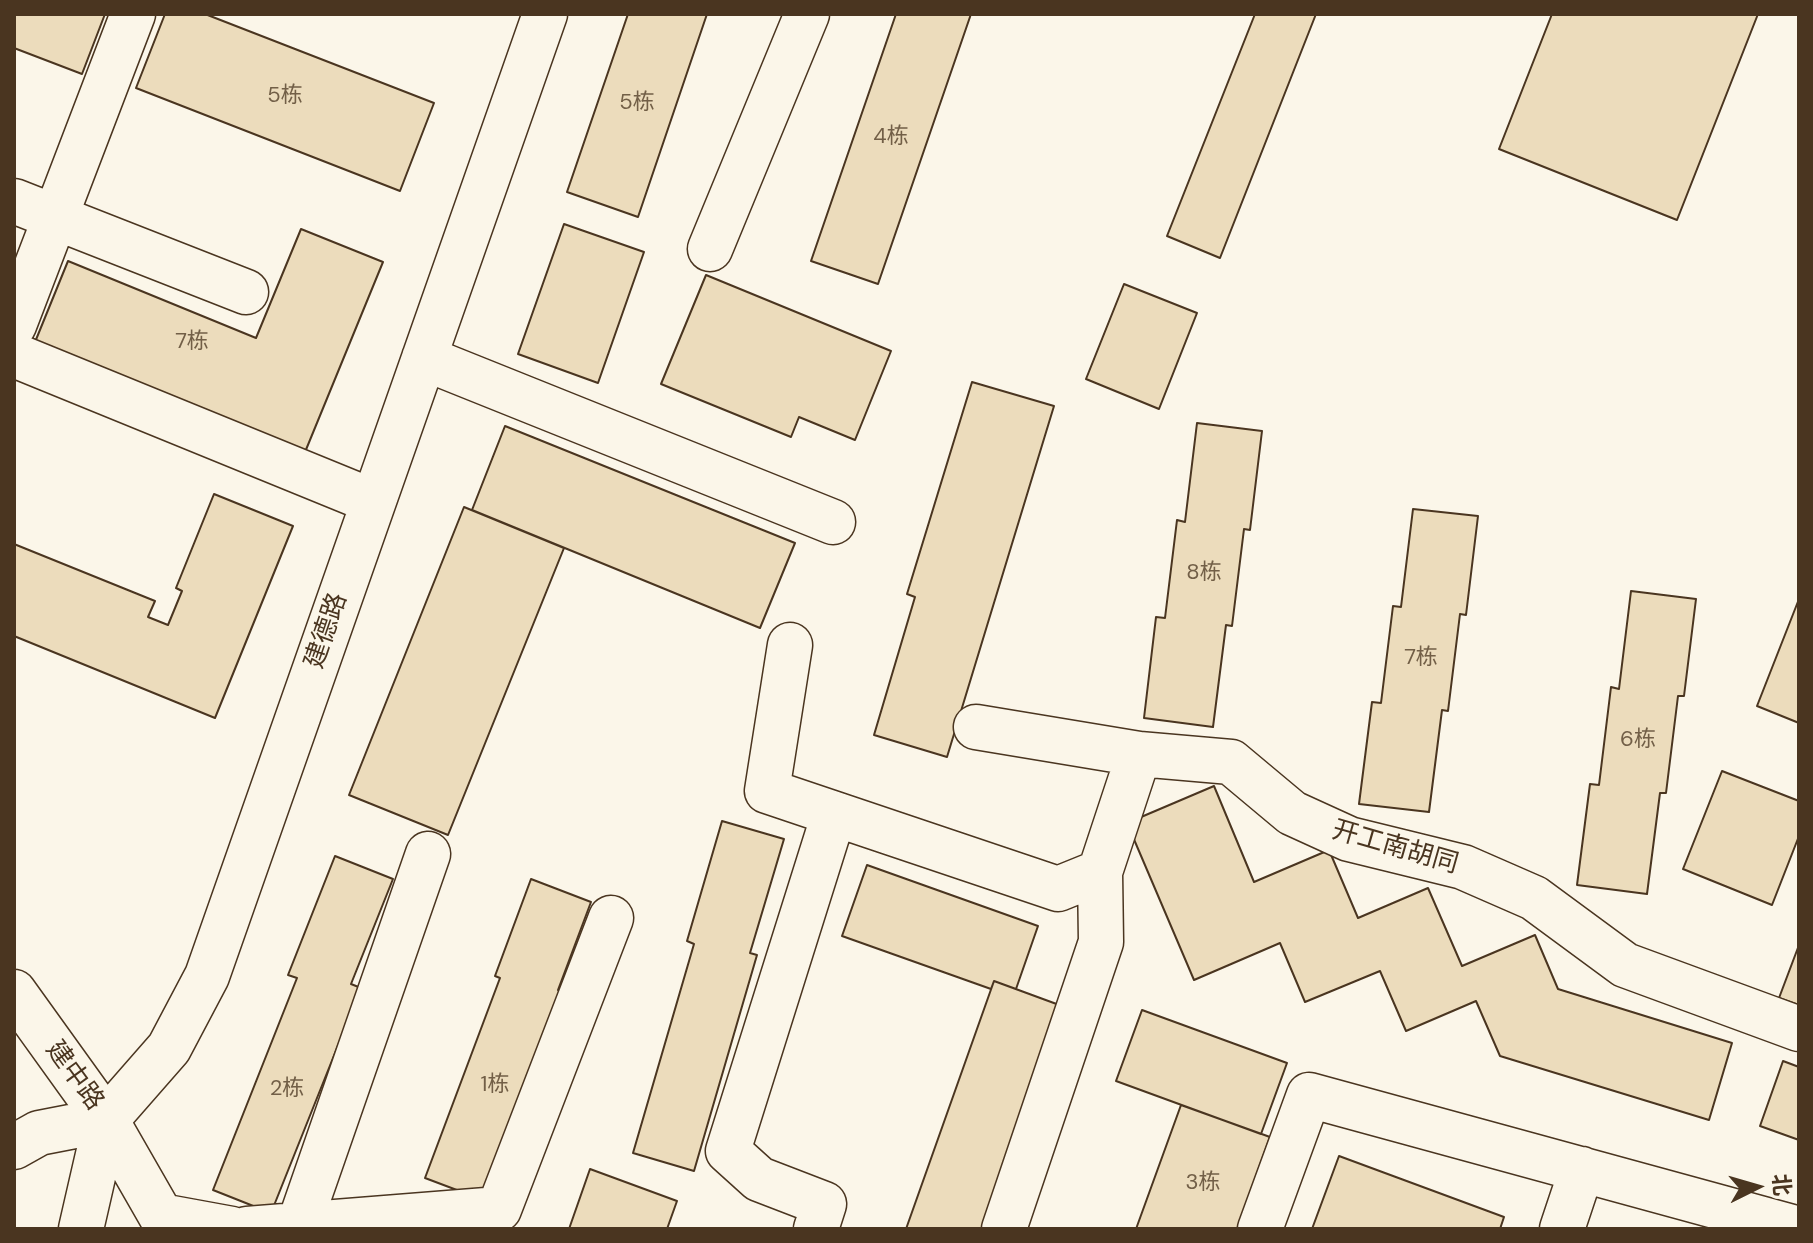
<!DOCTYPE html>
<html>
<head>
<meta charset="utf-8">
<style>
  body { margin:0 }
  #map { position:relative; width:1813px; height:1243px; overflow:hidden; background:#fbf6e9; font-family:"DM Sans","Noto Sans SC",sans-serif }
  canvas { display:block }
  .frame { position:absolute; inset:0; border:16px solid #4a3520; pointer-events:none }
  .north { position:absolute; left:1717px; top:1147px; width:80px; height:80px; -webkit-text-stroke:6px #fbf6e9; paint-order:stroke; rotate:85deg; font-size:22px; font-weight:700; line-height:32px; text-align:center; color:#4a3520 }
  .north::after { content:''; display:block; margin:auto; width:28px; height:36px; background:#4a3520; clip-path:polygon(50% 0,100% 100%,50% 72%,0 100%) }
</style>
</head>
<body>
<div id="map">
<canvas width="1813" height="1243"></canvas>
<div class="frame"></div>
<div class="north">北</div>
</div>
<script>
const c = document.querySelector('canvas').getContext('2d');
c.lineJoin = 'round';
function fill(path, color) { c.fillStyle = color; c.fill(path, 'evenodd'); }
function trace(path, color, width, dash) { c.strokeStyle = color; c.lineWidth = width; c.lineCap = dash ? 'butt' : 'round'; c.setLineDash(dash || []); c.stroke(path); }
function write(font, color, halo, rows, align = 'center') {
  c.font = font + ' "DM Sans","Noto Sans SC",sans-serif'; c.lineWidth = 6; c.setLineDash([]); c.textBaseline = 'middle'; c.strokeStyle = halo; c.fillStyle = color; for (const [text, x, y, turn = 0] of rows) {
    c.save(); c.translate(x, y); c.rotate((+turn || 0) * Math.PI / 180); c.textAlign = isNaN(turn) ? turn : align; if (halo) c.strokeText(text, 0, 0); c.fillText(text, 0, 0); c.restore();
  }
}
const building = new Path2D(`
  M 14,14 L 105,14 L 82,74 L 14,48 Z
  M 165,14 L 205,14 L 434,103 L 400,191 L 136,88 Z
  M 628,14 L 707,14 L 638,217 L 567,192 Z
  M 896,14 L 971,14 L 878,284 L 811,261 Z
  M 1255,14 L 1316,14 L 1220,258 L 1167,236 Z
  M 1552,14 L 1758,14 L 1677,220 L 1499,149 Z
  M 564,224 L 644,252 L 598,383 L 518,354 Z
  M 301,229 L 383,262 L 303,457 L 33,347 L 68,261 L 256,338 Z
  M 706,275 L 891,351 L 855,440 L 799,417 L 791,437 L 661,384 Z
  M 1124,284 L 1197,313 L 1159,409 L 1086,379 Z
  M 972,382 L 1054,406 L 947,757 L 874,735 L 915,597 L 907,594 Z
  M 1197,423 L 1262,431 L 1250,530 L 1244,529 L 1232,626 L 1226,625 L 1213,727 L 1144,718 L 1156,617 L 1165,618 L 1177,520 L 1185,522 Z
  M 505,426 L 795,543 L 760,628 L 472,510 Z
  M 214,494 L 293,526 L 215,718 L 14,636 L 14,544 L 155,601 L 148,617 L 168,625 L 182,591 L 176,588 Z
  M 464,507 L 564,548 L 448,835 L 349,795 Z
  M 1413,509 L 1478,516 L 1466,615 L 1460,614 L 1448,711 L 1442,710 L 1429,812 L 1359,804 L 1372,702 L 1381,703 L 1393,606 L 1401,607 Z
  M 1631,591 L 1696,599 L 1684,696 L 1678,696 L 1666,793 L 1660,793 L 1647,894 L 1577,885 L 1590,784 L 1599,785 L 1611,687 L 1619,689 Z
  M 1799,599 L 1799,723 L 1757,706 Z
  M 1722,771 L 1799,801 L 1799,836 L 1772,905 L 1683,869 Z
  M 1214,786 L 1254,882 L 1329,850 L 1358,918 L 1428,888 L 1462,966 L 1535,935 L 1558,989 L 1732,1043 L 1709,1120 L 1500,1056 L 1476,1001 L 1406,1031 L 1380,971 L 1305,1002 L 1280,943 L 1194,980 L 1127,823 Z
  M 722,821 L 784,839 L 750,953 L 757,955 L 694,1171 L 633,1153 L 694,944 L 687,941 Z
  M 335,856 L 393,879 L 351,984 L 361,988 L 271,1213 L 213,1190 L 297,978 L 288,975 Z
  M 867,865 L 1038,926 L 1016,989 L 994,981 L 991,989 L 842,936 Z
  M 531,879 L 591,902 L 558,990 L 565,993 L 486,1201 L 425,1178 L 500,978 L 495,976 Z
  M 1799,945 L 1799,1005 L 1779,998 Z
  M 994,981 L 1062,1006 L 982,1229 L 906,1229 Z
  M 1142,1010 L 1287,1063 L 1261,1134 L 1116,1081 Z
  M 1783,1061 L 1799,1067 L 1799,1140 L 1760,1126 Z
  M 1181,1105 L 1270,1137 L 1237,1229 L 1136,1229 Z
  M 1339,1156 L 1504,1217 L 1500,1229 L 1312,1229 Z
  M 590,1169 L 677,1201 L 667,1229 L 569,1229 Z`);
const minor = new Path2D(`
  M 14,201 L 246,292
  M 710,249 L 807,14
  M 14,325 L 133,14
  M 14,355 L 372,501
  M 424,358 L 833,522
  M 790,645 L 767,791 L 1058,889 L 1100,872 L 1139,754
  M 976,727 L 1139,754 L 1231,762 L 1292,813 L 1349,839 L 1463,867 L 1534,898 L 1625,965 L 1799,1029
  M 14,992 L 106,1120 L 161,1216 L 232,1229
  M 14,1147 L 39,1133 L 106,1120
  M 299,1225 L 428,854
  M 81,1229 L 106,1120 L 169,1048 L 207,976 L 545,14
  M 247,1229 L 499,1209 L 611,918
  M 816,1229 L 824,1204 L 759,1179 L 728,1151 L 834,814
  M 1004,1229 L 1101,942 L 1100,872
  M 1260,1229 L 1309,1095 L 1799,1229
  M 1562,1229 L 1582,1169`);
const numberNames = [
  ["5栋",285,96],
  ["5栋",637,103],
  ["4栋",891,137],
  ["7栋",192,342],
  ["8栋",1204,573],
  ["7栋",1421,658],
  ["6栋",1638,740],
  ["1栋",495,1085],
  ["2栋",287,1089],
  ["3栋",1203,1183]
];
const streetNames = [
  ["建德路",327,631,-71],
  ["开工南胡同",1395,848,16],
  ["建中路",74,1076,54]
];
fill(building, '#ecdcbc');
trace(building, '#4a3520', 2);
trace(minor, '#4a3520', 47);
trace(minor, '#fbf6e9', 44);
write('22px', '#725f47', null, numberNames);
write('26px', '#4a3520', '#fbf6e9', streetNames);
</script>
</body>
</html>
